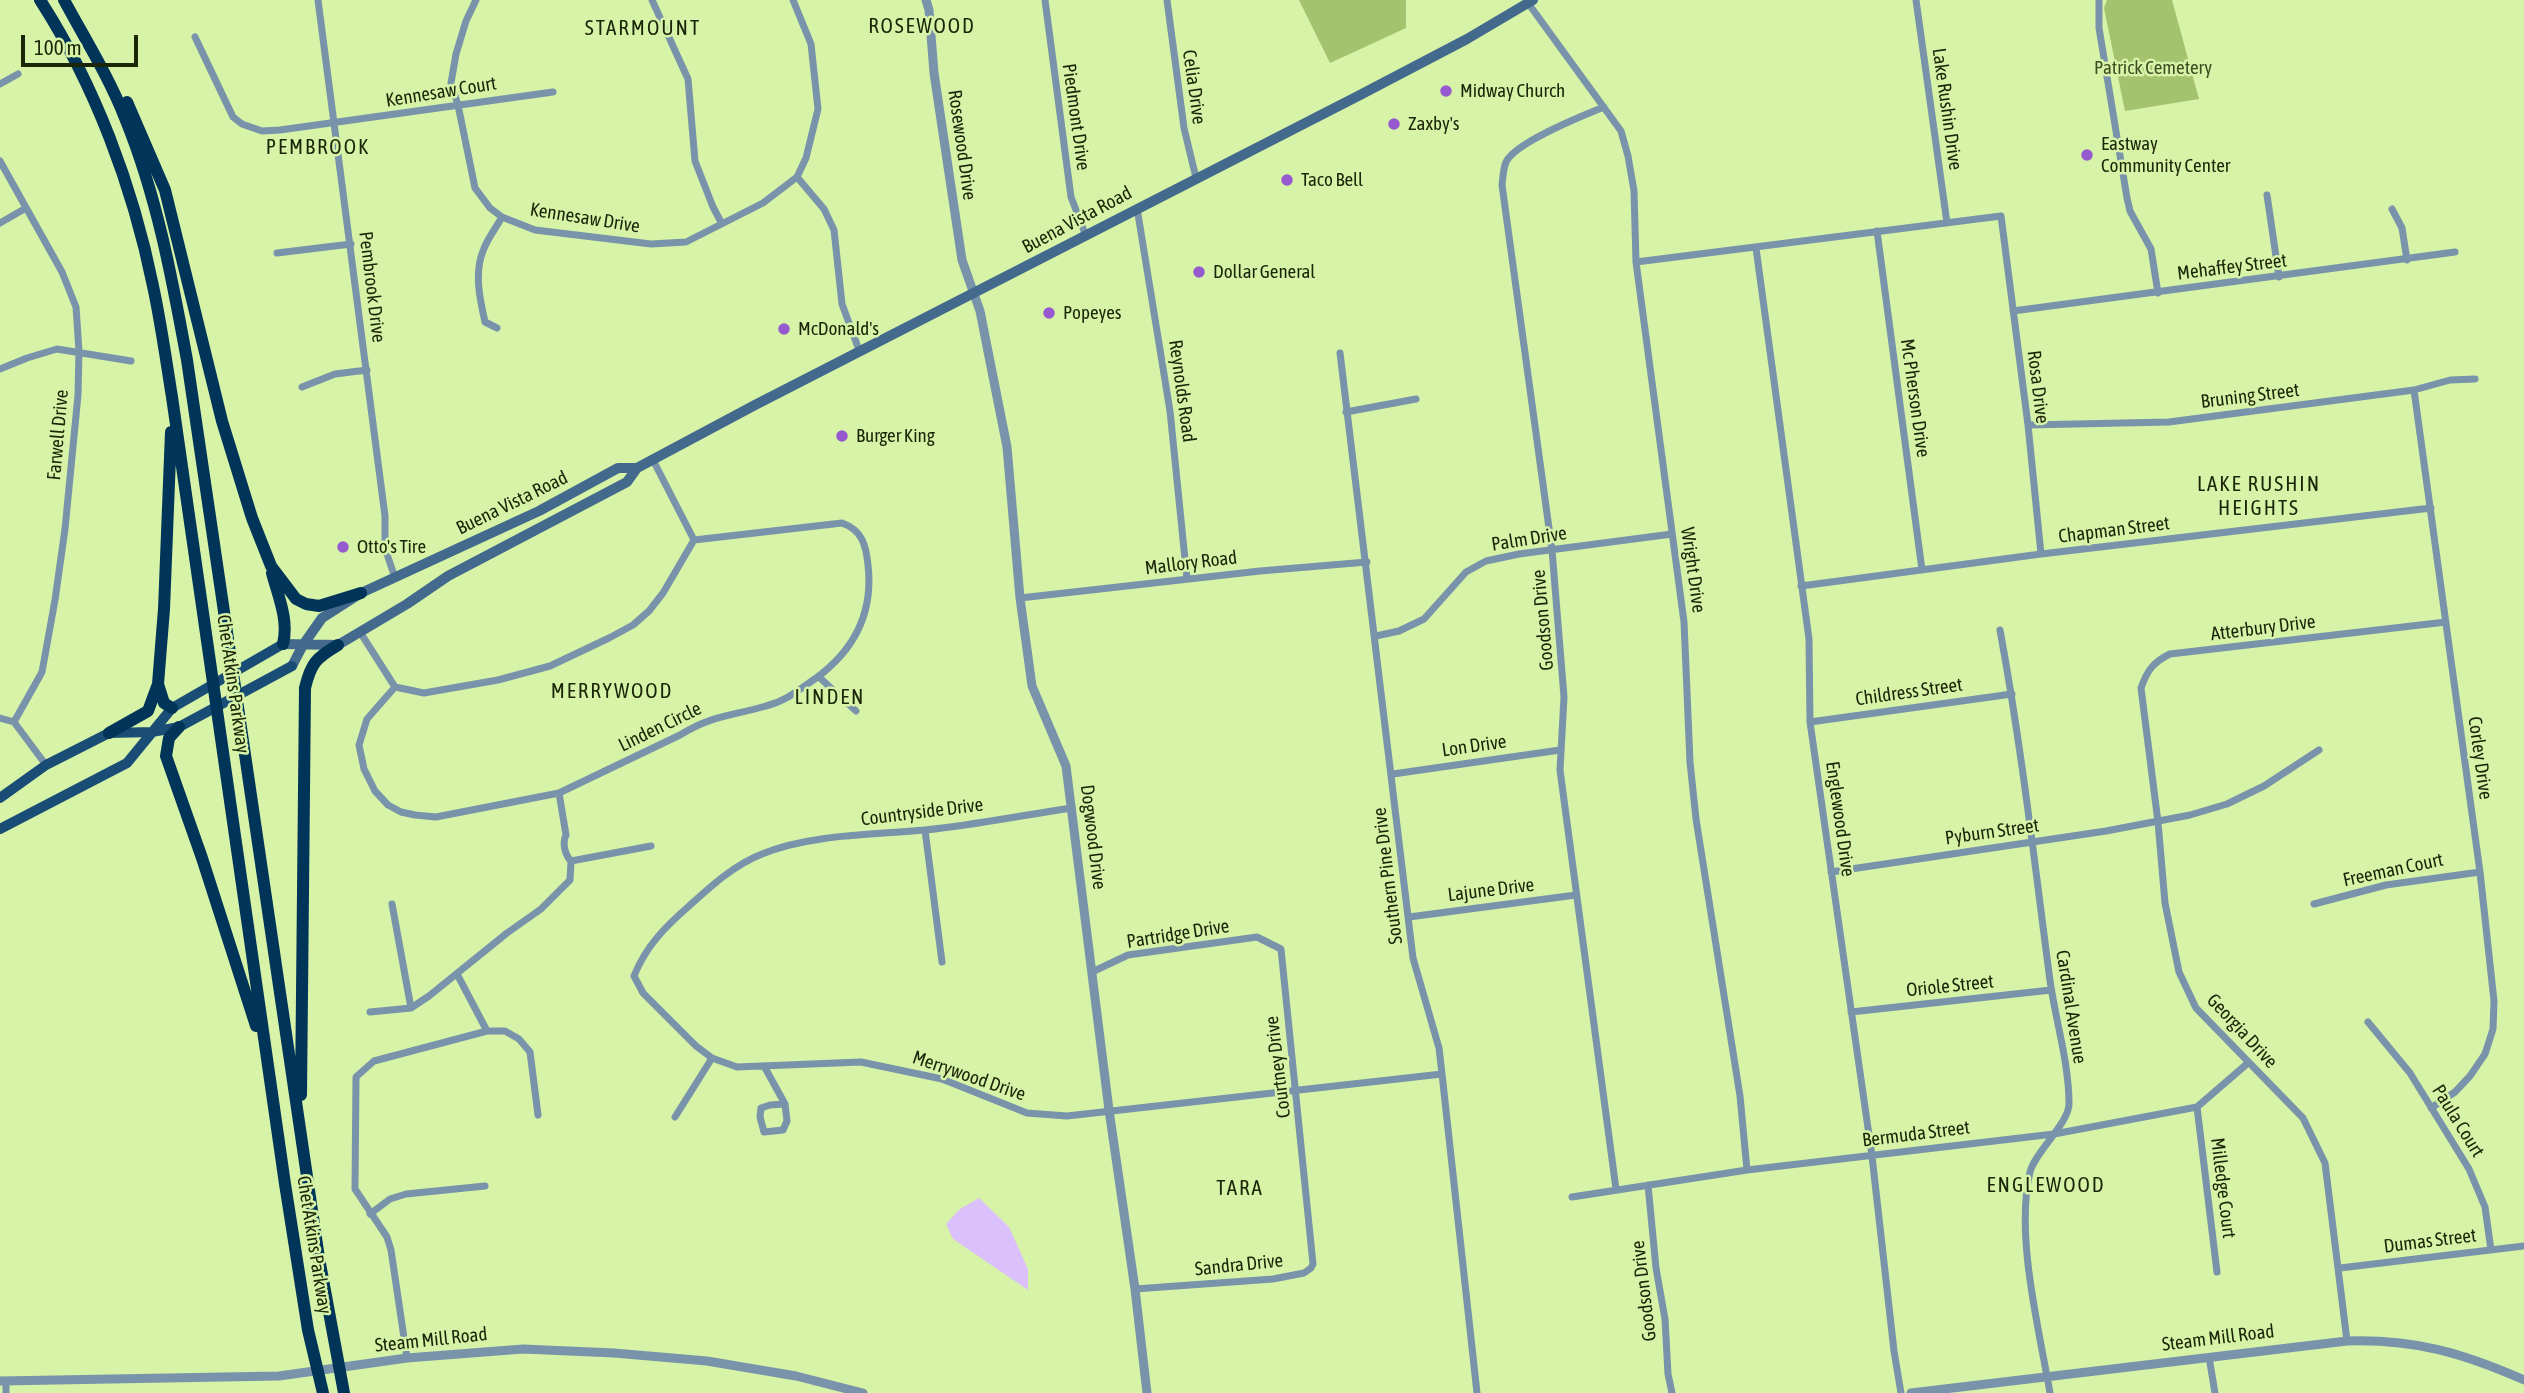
<!DOCTYPE html>
<html>
<head>
<meta charset="utf-8">
<style>
  body { margin:0 }
  #map { position:relative; width:2524px; height:1393px; overflow:hidden; background:#d6f3a8; font-family:"Asap Condensed",sans-serif }
  canvas { display:block }
  .scale { position:absolute; left:21px; top:35px; width:117px; height:32px; box-sizing:border-box; border:4px solid #1b2507; border-top:0; padding-left:9px; font-size:21px; line-height:24px; white-space:nowrap; color:#1b2507; -webkit-text-stroke:5px #d6f3a8; paint-order:stroke }
</style>
</head>
<body>
<div id="map">
<canvas width="2524" height="1393"></canvas>
<div class="scale">100 m</div>
</div>
<script>
const c = document.querySelector('canvas').getContext('2d');
c.lineJoin = 'round';
function fill(path, color) { c.fillStyle = color; c.fill(path, 'evenodd'); }
function trace(path, color, width, dash) { c.strokeStyle = color; c.lineWidth = width; c.lineCap = dash ? 'butt' : 'round'; c.setLineDash(dash || []); c.stroke(path); }
function write(font, color, halo, rows, align = 'center') {
  c.font = font + ' "Asap Condensed",sans-serif'; c.lineWidth = 5; c.setLineDash([]); c.textBaseline = 'middle'; c.strokeStyle = halo; c.fillStyle = color; for (const [text, x, y, turn = 0] of rows) {
    c.save(); c.translate(x, y); c.rotate((+turn || 0) * Math.PI / 180); c.textAlign = isNaN(turn) ? turn : align; if (halo) c.strokeText(text, 0, 0); c.fillText(text, 0, 0); c.restore();
  }
}
const green = new Path2D(`
  M 1299,0 L 1406,0 L 1406,28 L 1330,63 Z
  M 2107,0 L 2172,0 L 2199,99 L 2125,111 L 2104,8 Z`);
const water = new Path2D(`
  M 979,1198 L 1009,1227 L 1028,1269 L 1028,1290 L 953,1239 L 946,1224 L 960,1209 Z`);
const minor = new Path2D(`
  M 318,0 L 385,516 L 385,548 L 395,578
  M 476,0 L 466,21 L 456,54 L 451,83 L 458,105 L 475,188 L 490,208 L 502,217 L 535,230 L 651,244 L 686,242 L 763,203 L 797,177 L 806,158 L 818,109 L 811,44 L 793,0
  M 652,0 L 688,79 L 695,161 L 713,207 L 721,222
  M 1045,0 L 1071,197 L 1086,236
  M 1167,0 L 1184,128 L 1196,178
  M 1916,0 L 1947,223
  M 2099,0 L 2099,28 L 2127,198 L 2130,211 L 2151,249 L 2158,293
  M 1528,3 L 1621,131 L 1628,156 L 1634,191 L 1636,262 L 1684,622 L 1690,762 L 1696,819 L 1740,1096 L 1747,1170
  M 195,37 L 233,117 L 242,124 L 262,131 L 280,130 L 553,92
  M 0,84 L 18,74
  M 1604,107 C 1582,116 1516,142 1506,162 C 1503,169 1503,178 1502,185 L 1552,550 L 1564,697 L 1560,770 L 1616,1189
  M 0,161 L 62,272 L 76,307 L 79,351 L 78,395 L 65,529 L 55,600 L 42,672 L 14,722
  M 797,177 L 824,209 L 834,230 L 842,304 L 859,350
  M 2267,195 L 2279,277
  M 1137,208 L 1170,411 L 1187,579
  M 2392,209 L 2402,228 L 2407,260
  M 0,223 L 26,208
  M 1877,231 L 1922,570
  M 1756,248 L 1809,639 L 1810,722 L 1872,1156 L 1894,1351 L 1901,1393
  M 277,253 L 351,244
  M 1636,262 L 2001,216 L 2028,425 L 2041,554
  M 2013,311 L 2455,252
  M 497,328 L 485,322 C 480,300 474,273 483,251 C 487,239 496,228 502,217
  M 1340,353 L 1413,958 L 1439,1048 L 1442,1074 L 1477,1393
  M 0,369 L 27,358 L 57,349 L 131,361
  M 302,387 L 335,374 L 367,370
  M 2414,390 L 2480,872 L 2494,1001 L 2493,1029 L 2485,1054 L 2470,1076 L 2455,1092 L 2431,1108
  M 1346,412 L 1416,399
  M 2028,425 L 2169,422 L 2414,390 L 2450,380 L 2475,379
  M 1801,586 L 2041,554 L 2431,508
  M 1020,598 L 1260,571 L 1367,562
  M 2000,630 C 2021,744 2034,858 2049,973 C 2054,1016 2069,1060 2069,1104 C 2069,1123 2035,1152 2030,1172 C 2015,1235 2039,1329 2050,1393
  M 360,632 L 395,687
  M 1376,636 L 1399,631 L 1424,619 L 1466,572 L 1486,561 L 1519,554 L 1672,534
  M 819,677 L 856,711
  M 395,687 L 367,719 L 359,745 L 364,769 L 375,791 L 388,805 L 401,812 L 415,815 L 436,817 L 559,793 L 680,735 C 712,715 732,716 766,706 C 783,702 795,693 809,683 C 851,655 874,617 868,565 C 866,545 862,530 842,523 L 694,540
  M 395,687 L 424,693 L 498,680 L 550,666 L 609,638 L 633,625 L 649,611 L 663,593 L 694,540 L 653,460
  M 0,718 L 14,722 L 46,765
  M 1810,722 L 2012,694
  M 1393,774 L 1560,750
  M 1072,808 C 1023,815 974,825 925,830 C 873,835 811,834 762,854 C 734,865 711,886 689,906 C 665,927 646,946 634,976 L 643,993 L 696,1046 L 712,1058 L 737,1067 L 861,1062 L 942,1079 L 1027,1113 L 1067,1116 L 1442,1074
  M 925,830 L 942,962
  M 571,861 L 651,846
  M 1831,872 L 2106,831 L 2190,815 L 2227,804 L 2264,786 L 2319,750
  M 392,904 L 411,1008
  M 2314,904 L 2386,885 L 2480,872
  M 1409,917 L 1576,895
  M 1092,972 L 1128,955 L 1257,937 L 1281,949 L 1313,1264 L 1311,1268 L 1304,1273 L 1273,1279 L 1135,1289
  M 457,974 L 487,1031
  M 370,1012 L 411,1008 L 429,996 L 507,933 L 541,909 L 570,880 L 571,861 C 565,855 562,843 566,835 L 559,793
  M 1851,1012 L 2051,990
  M 2368,1022 L 2410,1073 L 2469,1169 L 2485,1207 L 2491,1250
  M 764,1066 L 785,1104
  M 785,1104 L 787,1121 L 783,1130 L 764,1132 L 760,1117 L 761,1108 L 770,1105 Z
  M 2197,1107 L 2217,1272
  M 675,1117 L 712,1058
  M 1648,1185 L 1656,1268 L 1665,1319 L 1668,1374 L 1672,1393
  M 1572,1197 L 1747,1170 L 2054,1134 L 2197,1107 L 2248,1063
  M 370,1214 L 390,1199 L 406,1194 L 485,1186
  M 2340,1268 L 2524,1246
  M 2347,1341 L 2325,1163 L 2303,1118 L 2196,1008 L 2179,972 L 2165,903 L 2158,822 L 2141,688 C 2147,671 2153,662 2170,654 L 2446,622
  M 2209,1357 L 2215,1393
  M 407,1358 L 391,1250 L 387,1237 L 355,1189 L 356,1077 L 374,1061 L 487,1031 L 505,1031 L 519,1039 L 530,1052 L 538,1115
  M 6,1381 L 6,1393`);
const tertiary = new Path2D(`
  M 926,0 L 929,10 L 934,73 L 962,260 L 980,311 L 1007,447 L 1020,598 L 1032,686 L 1066,766 L 1109,1110 L 1135,1289 L 1147,1393
  M 0,1381 L 279,1376 L 407,1358 L 523,1349 L 614,1353 L 707,1361 L 796,1376 L 863,1393
  M 1911,1393 L 2347,1341 C 2415,1339 2463,1353 2524,1380`);
const secondary = new Path2D(`
  M 283,644 L 338,645 L 407,604 L 448,576 L 627,482 L 637,468 L 755,405 L 1360,95 L 1467,39 L 1533,0
  M 292,666 L 303,645 L 322,618 L 361,593 L 539,511 L 618,468 L 637,468`);
const primary = new Path2D(`
  M 0,798 L 46,765 L 109,733 L 152,732 L 179,727 L 292,666
  M 0,829 L 127,763 L 172,708 L 283,644`);
const motorway = new Path2D(`
  M 40,0 C 95,85 133,187 153,286 C 161,323 166,360 172,397 L 285,1184 L 308,1330 L 323,1393
  M 64,0 C 85,39 109,77 125,118 C 157,196 172,278 187,360 L 319,1258 L 344,1393
  M 127,102 L 165,190 L 222,421 L 252,518 L 271,566 L 296,599 L 306,604 L 319,606 L 361,593
  M 171,432 L 164,609 L 158,684 L 164,703 L 172,708
  M 272,573 C 278,596 289,620 283,644
  M 179,727 L 169,738 L 166,756 L 202,858 L 256,1026
  M 109,733 L 148,711 L 158,684
  M 301,1095 L 305,688 C 311,663 316,658 338,645`);
const markers = [
  [1446,91,7,"#9659cf"],
  [1394,124,7,"#9659cf"],
  [2087,155,7,"#9659cf"],
  [1287,180,7,"#9659cf"],
  [1199,272,7,"#9659cf"],
  [1049,313,7,"#9659cf"],
  [784,329,7,"#9659cf"],
  [842,436,7,"#9659cf"],
  [343,547,7,"#9659cf"]
];
const parkNames = [
  ["Patrick Cemetery",2153,68]
];
const streetNames = [
  ["Celia Drive",1194,87,82],
  ["Kennesaw Court",441,92,-9],
  ["Lake Rushin Drive",1947,109,82],
  ["Piedmont Drive",1076,117,82],
  ["Rosewood Drive",962,145,82],
  ["Kennesaw Drive",585,218,9],
  ["Buena Vista Road",1077,220,-28],
  ["Mehaffey Street",2232,267,-7],
  ["Pembrook Drive",372,287,83],
  ["Rosa Drive",2038,387,83],
  ["Reynolds Road",1182,391,82],
  ["Bruning Street",2250,396,-7],
  ["Mc Pherson Drive",1915,398,82],
  ["Farwell Drive",58,435,-85],
  ["Buena Vista Road",512,503,-26],
  ["Chapman Street",2114,530,-7],
  ["Palm Drive",1529,539,-9],
  ["Mallory Road",1191,563,-7],
  ["Wright Drive",1693,570,82],
  ["Goodson Drive",1543,620,-95],
  ["Atterbury Drive",2263,628,-7],
  ["Chet Atkins Parkway",233,684,82],
  ["Childress Street",1909,692,-8],
  ["Linden Circle",660,727,-26],
  ["Lon Drive",1474,746,-8],
  ["Corley Drive",2480,758,82],
  ["Countryside Drive",922,812,-7],
  ["Englewood Drive",1840,819,82],
  ["Pyburn Street",1992,832,-8],
  ["Dogwood Drive",1093,837,83],
  ["Freeman Court",2393,870,-12],
  ["Southern Pine Drive",1388,876,-97],
  ["Lajune Drive",1491,890,-7],
  ["Partridge Drive",1178,934,-9],
  ["Oriole Street",1950,986,-6],
  ["Cardinal Avenue",2071,1007,81],
  ["Georgia Drive",2242,1031,47],
  ["Courtney Drive",1278,1067,-97],
  ["Merrywood Drive",969,1076,19],
  ["Paula Court",2458,1121,58],
  ["Bermuda Street",1916,1134,-7],
  ["Milledge Court",2223,1188,83],
  ["Dumas Street",2430,1241,-7],
  ["Chet Atkins Parkway",314,1245,81],
  ["Sandra Drive",1239,1265,-6],
  ["Goodson Drive",1644,1291,-97],
  ["Steam Mill Road",2218,1338,-7],
  ["Steam Mill Road",431,1340,-6]
];
const poiNames = [
  ["Midway Church",1460,91],
  ["Zaxby's",1408,124],
  ["Eastway",2101,144],
  ["Community Center",2101,166],
  ["Taco Bell",1301,180],
  ["Dollar General",1213,272],
  ["Popeyes",1063,313],
  ["McDonald's",798,329],
  ["Burger King",856,436],
  ["Otto's Tire",357,547]
];
const neighbourhoodNames = [
  ["ROSEWOOD",922,26],
  ["STARMOUNT",643,28],
  ["PEMBROOK",318,147],
  ["LAKE RUSHIN",2259,484],
  ["HEIGHTS",2259,508],
  ["MERRYWOOD",612,691],
  ["LINDEN",830,697],
  ["ENGLEWOOD",2046,1185],
  ["TARA",1240,1188]
];
fill(green, '#a4c36f');
fill(water, '#dcc0fc');
trace(minor, '#7993aa', 7);
trace(tertiary, '#7993aa', 9);
trace(secondary, '#436a8c', 10);
trace(primary, '#194d76', 10);
trace(motorway, '#003458', 12);
for (const [x, y, r, color] of markers) { const dot = new Path2D(); dot.arc(x, y, r, 0, 2 * Math.PI); c.fillStyle = color; c.fill(dot); trace(dot, '#d6f3a8', 2.5); }
write('19px', '#3d4d20', '#d6f3a8', parkNames);
write('19px', '#1b2507', '#d6f3a8', streetNames);
write('19px', '#1b2507', '#d6f3a8', poiNames, 'left');
c.letterSpacing = '2px';
write('21px', '#1b2507', '#d6f3a8', neighbourhoodNames);
c.letterSpacing = '0px';
</script>
</body>
</html>
